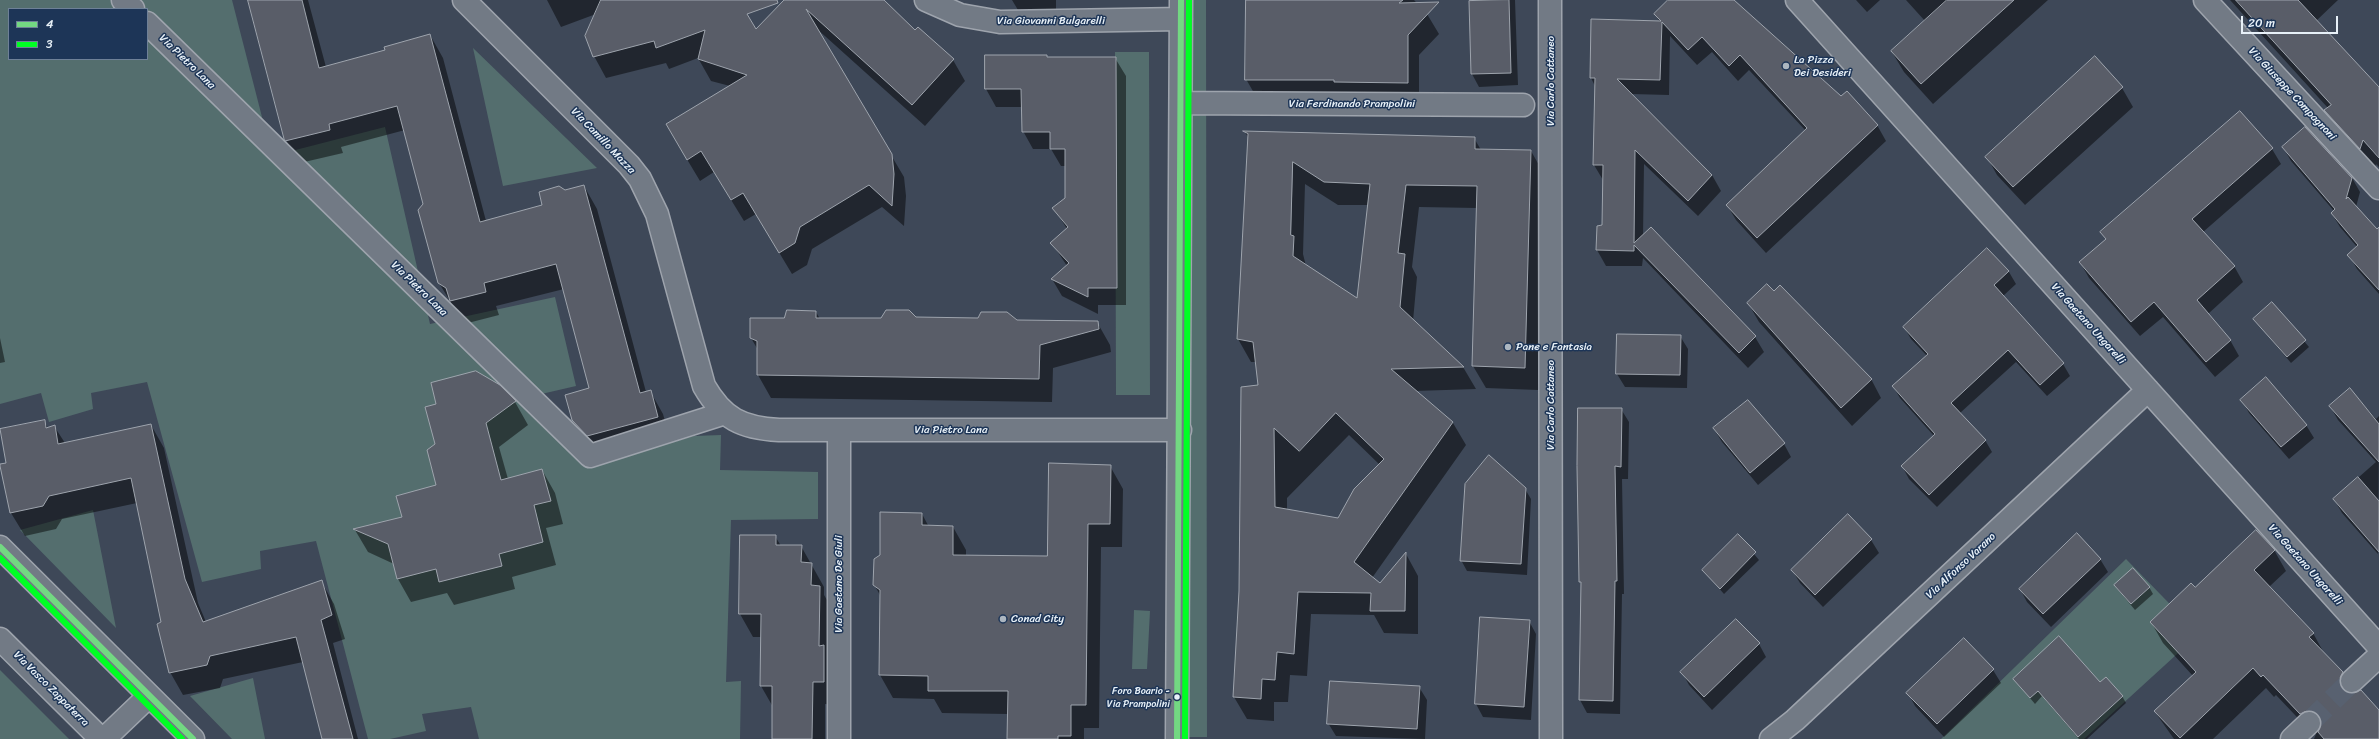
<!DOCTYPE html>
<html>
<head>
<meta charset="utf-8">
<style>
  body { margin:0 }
  #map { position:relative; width:2379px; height:739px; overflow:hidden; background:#3e4858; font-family:Sriracha,sans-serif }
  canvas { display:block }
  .legend { position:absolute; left:8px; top:8px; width:140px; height:52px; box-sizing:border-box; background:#1d3557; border:1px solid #6e8097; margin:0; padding:5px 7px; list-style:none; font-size:12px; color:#e8f1f8 }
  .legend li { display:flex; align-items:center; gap:8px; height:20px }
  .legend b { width:20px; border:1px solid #6e8097 }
  .scale { position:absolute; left:2241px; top:16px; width:97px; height:18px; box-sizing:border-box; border:2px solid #e8f1f8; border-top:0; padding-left:5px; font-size:12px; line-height:14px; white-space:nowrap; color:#e8f1f8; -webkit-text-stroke:3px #1d3557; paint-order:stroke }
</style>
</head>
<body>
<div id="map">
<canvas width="2379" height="739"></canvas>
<ul class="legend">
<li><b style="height:5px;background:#73d882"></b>4</li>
<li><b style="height:5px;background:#00ff24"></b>3</li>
</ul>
<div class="scale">20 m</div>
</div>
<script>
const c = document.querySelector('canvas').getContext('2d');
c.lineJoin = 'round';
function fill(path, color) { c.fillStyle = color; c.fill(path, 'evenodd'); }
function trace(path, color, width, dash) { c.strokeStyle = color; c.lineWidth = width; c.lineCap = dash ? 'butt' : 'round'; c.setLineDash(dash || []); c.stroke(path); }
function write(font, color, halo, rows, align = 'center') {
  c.font = font + ' Sriracha,sans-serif'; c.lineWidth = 3; c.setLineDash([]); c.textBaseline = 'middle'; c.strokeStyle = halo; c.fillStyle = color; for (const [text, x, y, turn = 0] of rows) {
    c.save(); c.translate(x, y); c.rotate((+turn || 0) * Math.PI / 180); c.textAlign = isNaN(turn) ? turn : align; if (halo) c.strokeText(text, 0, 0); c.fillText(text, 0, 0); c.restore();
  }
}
const green = new Path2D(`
  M 0,0 L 232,0 L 272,156 L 385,127 L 430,324 L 555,297 L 576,386 L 537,395 L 595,465 L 694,436 L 721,435 L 720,470 L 818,472 L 818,519 L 731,520 L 726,682 L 741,681 L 740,739 L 479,739 L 471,707 L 422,714 L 426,731 L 390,739 L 368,739 L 316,541 L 260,551 L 261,569 L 202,582 L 147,382 L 91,393 L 93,409 L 49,422 L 41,393 L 0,404 ZM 9,9 L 147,9 L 147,59 L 9,59 Z
  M 1189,0 L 1206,0 L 1207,737 L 1189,737 Z
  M 473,48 L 597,168 L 503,186 Z
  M 1115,52 L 1149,52 L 1150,395 L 1116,395 Z
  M 93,510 L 116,628 L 20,530 Z
  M 2126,559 L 2199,634 L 2084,739 L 1941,739 Z
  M 1134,610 L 1150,611 L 1147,669 L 1132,669 Z
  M 0,670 L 69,739 L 0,739 Z
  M 253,678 L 265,739 L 232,739 L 190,696 Z`);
const shadow = new Path2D(`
  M 249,0 L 308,0 L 326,67 L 386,51 L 430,35 L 443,58 L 486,221 L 543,206 L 565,191 L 584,186 L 597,209 L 646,392 L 650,391 L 663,414 L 670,440 L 601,459 L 586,444 L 572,420 L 591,389 L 564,289 L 496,306 L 499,315 L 464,324 L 439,283 L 425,205 L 405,130 L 341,147 L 343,153 L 300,163 L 286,140 Z
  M 547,0 L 737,0 L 756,31 L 786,0 L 882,0 L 915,32 L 953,60 L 965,81 L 925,126 L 816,28 L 904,177 L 906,196 L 904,226 L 882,207 L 812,249 L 807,265 L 792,274 L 756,214 L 744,221 L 714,172 L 700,181 L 679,146 L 730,86 L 711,81 L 698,58 L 669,69 L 666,63 L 606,78 L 594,56 L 596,14 L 561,27 Z
  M 1012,0 L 1056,0 L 1056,11 L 1018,10 Z
  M 1247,0 L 1414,0 L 1427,14 L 1439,34 L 1419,55 L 1419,103 L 1258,100 L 1246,79 Z
  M 1469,0 L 1515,0 L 1518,85 L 1479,87 L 1472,74 Z
  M 1670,0 L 1731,0 L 1841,98 L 1877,125 L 1886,141 L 1766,253 L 1736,220 L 1727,205 L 1806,131 L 1749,70 L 1738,81 L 1712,52 L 1697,65 L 1670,36 L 1669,95 L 1631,94 L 1712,175 L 1721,191 L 1698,216 L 1644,164 L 1643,237 L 1651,229 L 1755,337 L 1764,352 L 1748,368 L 1643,258 L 1642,266 L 1606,266 L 1597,250 L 1598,226 L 1603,226 L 1603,180 L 1594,165 L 1595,86 L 1591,78 L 1660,22 L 1655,14 Z
  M 1856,0 L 1880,0 L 1867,12 Z
  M 1906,0 L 2048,0 L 1933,104 L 1904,72 L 1892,52 L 1925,21 Z
  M 2230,0 L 2338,0 L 2316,21 L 2379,88 L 2379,167 L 2376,164 L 2374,171 L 2339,134 L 2326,111 L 2328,108 Z
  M 986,56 L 1115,58 L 1126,76 L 1126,305 L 1098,305 L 1098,314 L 1062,296 L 1052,279 L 1067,266 L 1052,243 L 1067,229 L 1054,208 L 1066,199 L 1066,166 L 1061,166 L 1051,149 L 1033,149 L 1023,131 L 1022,107 L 996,107 L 986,89 Z
  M 2095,58 L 2122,88 L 2133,107 L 2025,205 L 1997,175 L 1987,157 Z
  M 2240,112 L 2272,149 L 2281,164 L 2203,232 L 2234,266 L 2243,282 L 2208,314 L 2230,340 L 2239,356 L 2215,377 L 2163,317 L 2140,336 L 2089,278 L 2080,262 L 2106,240 L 2102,233 Z
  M 1245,132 L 1474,138 L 1481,150 L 1531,151 L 1544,174 L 1538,390 L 1486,388 L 1473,366 L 1477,208 L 1419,207 L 1412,267 L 1417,277 L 1413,321 L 1463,367 L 1476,389 L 1415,391 L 1453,423 L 1466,445 L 1372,578 L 1380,584 L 1406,554 L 1418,576 L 1418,634 L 1384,633 L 1374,615 L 1311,614 L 1307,676 L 1290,675 L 1288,702 L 1274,702 L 1274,721 L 1247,719 L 1234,697 L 1259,386 L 1256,362 L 1251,362 L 1238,339 L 1249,139 ZM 1305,184 L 1338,205 L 1369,205 L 1358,300 L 1306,266 L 1303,254 ZM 1349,435 L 1380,465 L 1339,519 L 1287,510 L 1287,498 Z
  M 2283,147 L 2352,178 L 2360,192 L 2356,207 L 2379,233 L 2379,294 L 2357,269 L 2349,255 L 2357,247 L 2340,227 L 2332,214 L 2334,211 L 2291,161 Z
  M 1987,249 L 2009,272 L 2016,284 L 2003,296 L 2063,364 L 2070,376 L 2047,396 L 2016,362 L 1960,413 L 1985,440 L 1992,452 L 1937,507 L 1909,479 L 1902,466 L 1934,436 L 1900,398 L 1893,386 L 1927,356 L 1911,339 L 1904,327 Z
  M 1748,303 L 1871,379 L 1881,398 L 1852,426 L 1759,322 Z
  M 2272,303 L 2309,347 L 2291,363 L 2254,319 Z
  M 816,312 L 820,319 L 1097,322 L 1110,345 L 1111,352 L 1053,368 L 1052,402 L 771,398 L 758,375 L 758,350 L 751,338 L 784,319 Z
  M 1680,336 L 1688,349 L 1687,388 L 1625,387 L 1617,374 Z
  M 0,338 L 5,362 L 0,363 Z
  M 2350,389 L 2376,419 L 2379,416 L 2378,554 L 2342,513 L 2334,499 L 2376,462 L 2338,420 L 2330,406 Z
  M 2242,400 L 2306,425 L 2314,438 L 2289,459 L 2249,413 Z
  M 1748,401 L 1784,444 L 1791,457 L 1758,485 L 1722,442 L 1714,429 Z
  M 515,402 L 528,425 L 499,447 L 508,479 L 542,470 L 555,493 L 563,524 L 546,528 L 556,565 L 512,577 L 515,589 L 454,605 L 447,593 L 411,602 L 398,579 L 394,564 L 368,552 L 355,530 L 403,518 L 437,486 L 428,451 Z
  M 1621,409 L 1629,422 L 1628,479 L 1622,479 L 1624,594 L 1622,594 L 1620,714 L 1587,713 L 1580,700 L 1582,584 L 1580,581 Z
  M 44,421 L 48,428 L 54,426 L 65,443 L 151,425 L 164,448 L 198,603 L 206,622 L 321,581 L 334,604 L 345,639 L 333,643 L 358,739 L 323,739 L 303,662 L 223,679 L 220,688 L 183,695 L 170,672 L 163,623 L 137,503 L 62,519 L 56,529 L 25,536 L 11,513 L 1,465 L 8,463 Z
  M 1110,466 L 1123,489 L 1122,547 L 1101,547 L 1099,728 L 1084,728 L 1084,739 L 1008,739 L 1008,714 L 942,713 L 934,699 L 893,698 L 880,675 L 881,597 L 874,584 L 881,556 L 922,514 L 929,527 L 953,527 L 966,550 L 966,556 L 1048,557 Z
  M 1525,489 L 1531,499 L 1527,575 L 1467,571 L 1461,560 Z
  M 1848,516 L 1871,540 L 1879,553 L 1823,607 L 1800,583 L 1792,570 Z
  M 1738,535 L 1759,560 L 1724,594 L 1703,570 Z
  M 775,536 L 781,546 L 801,546 L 824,587 L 824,595 L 833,610 L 837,705 L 825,704 L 825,739 L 773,739 L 773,707 L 761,686 L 761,637 L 753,637 L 740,614 Z
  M 2274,550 L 2286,571 L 2269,587 L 2313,633 L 2325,655 L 2343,673 L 2354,693 L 2379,711 L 2379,739 L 2314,739 L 2316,734 L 2313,734 L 2276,695 L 2274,697 L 2266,688 L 2213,739 L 2174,739 L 2155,712 L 2193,676 L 2163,643 L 2151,622 L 2195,589 Z
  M 2100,559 L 2108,572 L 2051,627 L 2027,602 L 2020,589 Z
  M 2115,586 L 2149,587 L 2153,594 L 2135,610 Z
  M 1529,621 L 1536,634 L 1531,720 L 1483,717 L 1476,704 Z
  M 1759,644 L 1766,657 L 1712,710 L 1689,685 L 1682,672 Z
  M 1993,670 L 2001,683 L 1944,737 L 1915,706 L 1908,693 Z
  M 2014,679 L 2122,696 L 2126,703 L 2087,739 L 2079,739 L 2042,696 L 2035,704 Z
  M 1419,687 L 1427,700 L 1425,739 L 1336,736 L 1328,723 Z`);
const building = new Path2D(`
  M 248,0 L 302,0 L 319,68 L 385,50 L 384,47 L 430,34 L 480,222 L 542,205 L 539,192 L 559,186 L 565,190 L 584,185 L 640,393 L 651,390 L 658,417 L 587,436 L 572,420 L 565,395 L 589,388 L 556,264 L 484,283 L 486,292 L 450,301 L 446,288 L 438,283 L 418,210 L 423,204 L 397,106 L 329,124 L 330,130 L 285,141 Z
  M 601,0 L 777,0 L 778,3 L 747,14 L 756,29 L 784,0 L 884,0 L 915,30 L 918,27 L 954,59 L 912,105 L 806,9 L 892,154 L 894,174 L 892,206 L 869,185 L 800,227 L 795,243 L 779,253 L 743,193 L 731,200 L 701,151 L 687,160 L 666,124 L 747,75 L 698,59 L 705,30 L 656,48 L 654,41 L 593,57 L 585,36 Z
  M 1246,0 L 1403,0 L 1399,3 L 1439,2 L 1408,35 L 1408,83 L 1334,82 L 1334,80 L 1245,80 Z
  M 1509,0 L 1511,73 L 1471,74 L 1469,1 Z
  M 1668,0 L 1734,0 L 1841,96 L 1847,91 L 1878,125 L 1757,238 L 1726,205 L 1807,128 L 1740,55 L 1729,66 L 1702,37 L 1688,50 L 1662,22 L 1660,80 L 1617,79 L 1712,175 L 1688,201 L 1635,150 L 1634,243 L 1651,227 L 1756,336 L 1739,353 L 1634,245 L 1634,251 L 1596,250 L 1597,226 L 1602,225 L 1603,165 L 1593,165 L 1595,78 L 1590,78 L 1591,19 L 1661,21 L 1654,14 Z
  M 1947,0 L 2014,0 L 1921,84 L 1891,51 Z
  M 2236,0 L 2298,0 L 2379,87 L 2379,158 L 2363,140 L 2360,149 L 2324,110 L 2331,105 Z
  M 985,55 L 1047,55 L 1047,57 L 1116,57 L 1117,288 L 1088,288 L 1088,297 L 1051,279 L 1069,263 L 1050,243 L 1068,227 L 1052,208 L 1065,198 L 1065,149 L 1050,149 L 1050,132 L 1022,132 L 1021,89 L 985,89 Z
  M 2095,56 L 2123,87 L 2013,187 L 1985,157 Z
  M 2240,111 L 2273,148 L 2192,219 L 2235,266 L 2197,300 L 2231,340 L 2206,362 L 2154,302 L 2131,322 L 2079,262 L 2106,239 L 2100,232 Z
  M 2305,127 L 2352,178 L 2346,199 L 2348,197 L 2377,229 L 2379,227 L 2379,290 L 2347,255 L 2358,245 L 2331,213 L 2335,209 L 2282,147 Z
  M 1243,131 L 1475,137 L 1475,149 L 1531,150 L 1525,368 L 1472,366 L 1477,186 L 1406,185 L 1398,253 L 1405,254 L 1400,307 L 1464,367 L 1391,369 L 1453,422 L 1354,562 L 1380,583 L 1406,552 L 1405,611 L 1370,611 L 1371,593 L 1298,592 L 1294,654 L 1277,652 L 1275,680 L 1262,679 L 1261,699 L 1233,697 L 1239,591 L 1241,387 L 1258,385 L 1253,342 L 1237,339 L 1248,134 ZM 1293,162 L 1324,182 L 1370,184 L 1357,298 L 1293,256 L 1294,236 L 1291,235 ZM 1336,413 L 1384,459 L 1354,489 L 1338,518 L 1275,507 L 1274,428 L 1299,451 Z
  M 1987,248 L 2009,271 L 1994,285 L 2064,363 L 2040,385 L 2008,350 L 1951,403 L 1986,440 L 1929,495 L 1901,466 L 1935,434 L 1892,386 L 1928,354 L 1903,327 Z
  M 1767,284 L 1774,291 L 1780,285 L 1872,379 L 1841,408 L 1747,303 Z
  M 2272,302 L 2306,340 L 2287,357 L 2253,319 Z
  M 787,310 L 816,311 L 816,318 L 881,318 L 886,310 L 909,310 L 916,317 L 978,318 L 981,312 L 1007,312 L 1017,320 L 1098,321 L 1099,329 L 1040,345 L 1039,379 L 757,375 L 757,341 L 750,338 L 750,318 L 784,318 Z
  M 1617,334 L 1681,335 L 1680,375 L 1616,374 Z
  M 476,371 L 500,385 L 516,401 L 486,423 L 501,480 L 542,469 L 551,501 L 534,505 L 543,542 L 499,554 L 502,566 L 439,582 L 436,569 L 397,579 L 388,544 L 353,529 L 402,517 L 396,496 L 436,485 L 427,450 L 435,444 L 425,407 L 436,404 L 431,383 Z
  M 2266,377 L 2307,425 L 2281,447 L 2240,400 Z
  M 2350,388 L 2379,424 L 2379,462 L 2329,406 Z
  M 1748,400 L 1785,443 L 1750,473 L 1713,428 Z
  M 1578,408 L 1622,408 L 1621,467 L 1615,466 L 1617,581 L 1615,581 L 1613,701 L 1579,700 L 1581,582 L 1579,582 L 1577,466 Z
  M 45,420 L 46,428 L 55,425 L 58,444 L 151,424 L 185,579 L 203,622 L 322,580 L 332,615 L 321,620 L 353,739 L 322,739 L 296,637 L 210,656 L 207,665 L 169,673 L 157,624 L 161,622 L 131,478 L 49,496 L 43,506 L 10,513 L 0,466 L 0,464 L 6,463 L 0,429 Z
  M 1489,455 L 1526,488 L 1521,564 L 1460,561 L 1465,484 Z
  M 1049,463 L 1111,465 L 1110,524 L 1088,524 L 1086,705 L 1071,705 L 1071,736 L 1058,736 L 1058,739 L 1007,739 L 1008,691 L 928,691 L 928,676 L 879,675 L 880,590 L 873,585 L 874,559 L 880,555 L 880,512 L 922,513 L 922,525 L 953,526 L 953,555 L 1047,556 Z
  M 2358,477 L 2379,501 L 2379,552 L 2333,499 Z
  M 1848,514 L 1872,539 L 1815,595 L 1791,570 Z
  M 2256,530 L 2275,550 L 2254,570 L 2314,633 L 2309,637 L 2343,672 L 2340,678 L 2343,689 L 2349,693 L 2361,690 L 2379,710 L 2379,739 L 2324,739 L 2318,732 L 2321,721 L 2318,714 L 2307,711 L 2300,714 L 2263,675 L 2261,677 L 2253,668 L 2180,738 L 2154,711 L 2196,672 L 2150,622 L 2191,583 L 2195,587 Z
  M 2077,533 L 2101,559 L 2043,614 L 2019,589 Z
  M 1738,534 L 1756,552 L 1720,589 L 1702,570 Z
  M 740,535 L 776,535 L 776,545 L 802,545 L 801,562 L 812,563 L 811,585 L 820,586 L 819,646 L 824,645 L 824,682 L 813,682 L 812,739 L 772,739 L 772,686 L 760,686 L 761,614 L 739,614 Z
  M 2133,568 L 2150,587 L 2131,604 L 2114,585 Z
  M 1480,617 L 1530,620 L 1524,707 L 1475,704 Z
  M 1736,619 L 1760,643 L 1704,697 L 1680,672 Z
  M 2059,636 L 2100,682 L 2106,677 L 2123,696 L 2078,737 L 2038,691 L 2030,698 L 2013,679 Z
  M 1964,638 L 1994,669 L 1937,724 L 1906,693 Z
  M 1330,681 L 1420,686 L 1417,729 L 1327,724 Z`);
const minorTunnel = new Path2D(`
  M 2309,723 L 2352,681`);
const minor = new Path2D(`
  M 123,0 L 133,9
  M 464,0 L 629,165 L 640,179 L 657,214 L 704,386 C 723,419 742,428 779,430 L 1180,430
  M 926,0 L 960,15 L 1000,22 L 1181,19
  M 1550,0 L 1551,739
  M 1797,0 L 2379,647
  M 2205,0 L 2379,188
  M 147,23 L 590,456 L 725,413
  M 1181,103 L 1523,105
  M 0,547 L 193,739
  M 0,639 L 101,739
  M 2352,681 L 2379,656
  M 104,739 L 149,696
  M 839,739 L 839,430
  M 1177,739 L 1181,0
  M 1771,739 L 1795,720 L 2148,390
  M 2292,739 L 2309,723`);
const bus1 = new Path2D(`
  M 0,547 L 193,739
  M 1177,739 L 1181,0`);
const bus2 = new Path2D(`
  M 0,558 L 182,739
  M 1185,739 L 1189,0`);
const markers = [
  [1786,66,4,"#acb6c0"],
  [1508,347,4,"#acb6c0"],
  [1003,619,4,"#acb6c0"],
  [1177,697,3.5,"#e8f1f8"]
];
const busNames = [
  ["Foro Boario -",1170,691],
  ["Via Prampolini",1170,704]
];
const streetNames = [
  ["Via Giovanni Bulgarelli",1051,21],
  ["Via Pietro Lana",187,62,44],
  ["Via Carlo Cattaneo",1551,81,-90],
  ["Via Giuseppe Compagnoni",2292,94,47],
  ["Via Ferdinando Prampolini",1352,104],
  ["Via Camillo Mazza",603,141,46],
  ["Via Pietro Lana",419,289,44],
  ["Via Gaetano Ungarelli",2088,324,48],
  ["Via Carlo Cattaneo",1551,405,-90],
  ["Via Pietro Lana",951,430],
  ["Via Gaetano Ungarelli",2305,565,48],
  ["Via Alfonso Varano",1961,566,-43],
  ["Via Gaetano De Giuli",839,584,-90],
  ["Via Vasco Zappaterra",51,689,45]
];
const poiNames = [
  ["La Pizza",1794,60],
  ["Dei Desideri",1794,73],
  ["Pane e Fantasia",1516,347],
  ["Conad City",1011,619]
];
fill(green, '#546e6e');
fill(shadow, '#0007');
fill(building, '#595d68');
trace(building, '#9ea4ad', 1);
trace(minorTunnel, '#586170', 22, [22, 11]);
trace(minor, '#9ea4ad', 25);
trace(minor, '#727a85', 22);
trace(bus1, '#73d882', 6);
trace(bus2, '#00ff24', 6);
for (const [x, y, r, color] of markers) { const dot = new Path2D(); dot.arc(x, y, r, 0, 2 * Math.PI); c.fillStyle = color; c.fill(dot); trace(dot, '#1d3557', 1.5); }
write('10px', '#e8f1f8', '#1d3557', busNames, 'right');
write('11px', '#e8f1f8', '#1d3557', streetNames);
write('11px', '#e8f1f8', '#1d3557', poiNames, 'left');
</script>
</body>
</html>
